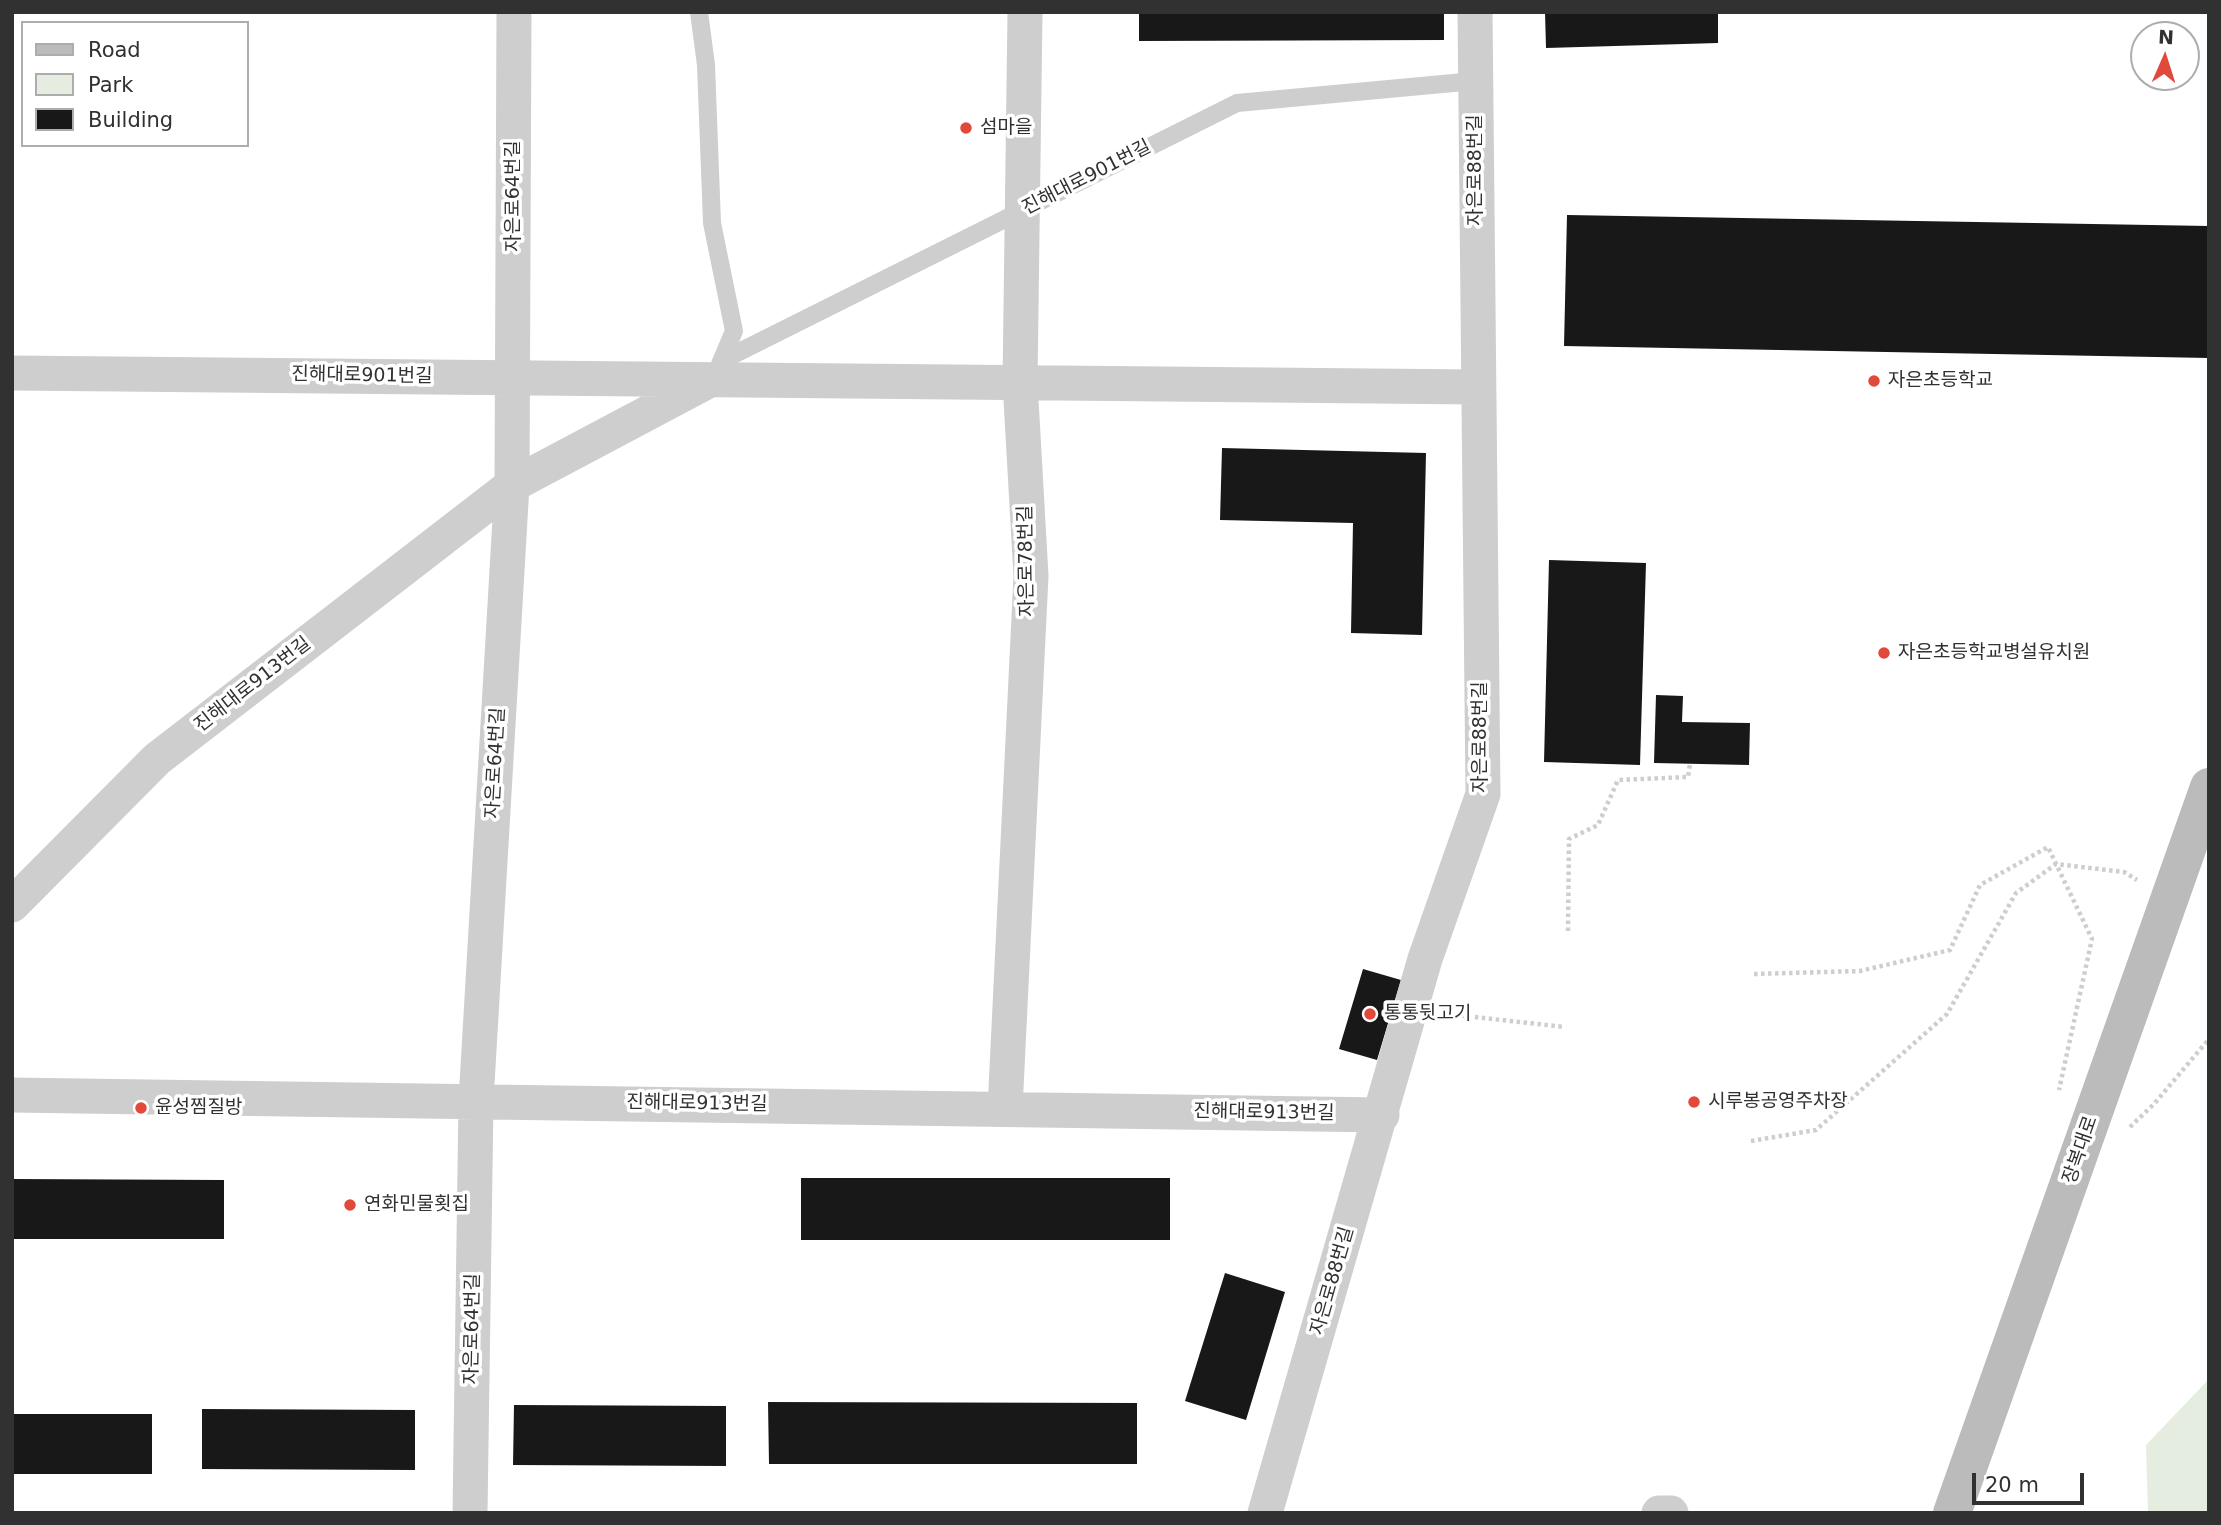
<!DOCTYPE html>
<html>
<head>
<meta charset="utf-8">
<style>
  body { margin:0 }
  #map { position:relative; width:2221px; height:1525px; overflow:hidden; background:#fff; font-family:"DejaVu Sans",sans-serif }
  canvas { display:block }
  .frame { position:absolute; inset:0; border:14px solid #313131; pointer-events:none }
  .legend { position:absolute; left:21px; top:21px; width:228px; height:126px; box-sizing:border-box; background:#fff; border:2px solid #adadad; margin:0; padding:9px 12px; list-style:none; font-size:21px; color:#313131 }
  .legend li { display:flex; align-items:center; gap:14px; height:35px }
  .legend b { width:35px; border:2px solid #adadad }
  .north { position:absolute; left:2130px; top:21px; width:70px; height:70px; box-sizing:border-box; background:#fff; border:2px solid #adadad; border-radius:50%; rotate:3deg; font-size:19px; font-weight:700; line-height:28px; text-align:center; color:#313131 }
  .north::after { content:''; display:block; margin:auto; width:24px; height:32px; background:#e1493b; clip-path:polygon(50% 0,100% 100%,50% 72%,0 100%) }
  .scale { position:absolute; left:1972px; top:1473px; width:112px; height:32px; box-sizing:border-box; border:4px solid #313131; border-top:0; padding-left:9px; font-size:21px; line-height:24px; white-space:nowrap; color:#313131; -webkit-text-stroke:5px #fff; paint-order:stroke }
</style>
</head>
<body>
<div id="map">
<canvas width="2221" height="1525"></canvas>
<div class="frame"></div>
<ul class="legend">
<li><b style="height:9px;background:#bbb"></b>Road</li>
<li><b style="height:19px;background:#e5ede0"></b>Park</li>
<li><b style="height:19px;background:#181818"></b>Building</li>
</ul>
<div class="north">N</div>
<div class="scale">20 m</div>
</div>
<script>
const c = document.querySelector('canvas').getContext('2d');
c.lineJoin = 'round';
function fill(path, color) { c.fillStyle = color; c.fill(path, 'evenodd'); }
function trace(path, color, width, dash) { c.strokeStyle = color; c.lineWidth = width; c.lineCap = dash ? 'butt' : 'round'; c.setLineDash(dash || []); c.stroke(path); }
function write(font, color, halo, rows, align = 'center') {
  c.font = font + ' "DejaVu Sans","Noto Sans KR",sans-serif'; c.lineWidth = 7; c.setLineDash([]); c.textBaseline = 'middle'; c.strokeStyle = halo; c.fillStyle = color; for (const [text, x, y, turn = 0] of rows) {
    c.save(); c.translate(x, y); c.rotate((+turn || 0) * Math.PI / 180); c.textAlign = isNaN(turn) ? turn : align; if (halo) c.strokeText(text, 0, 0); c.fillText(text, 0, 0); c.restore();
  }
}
const green = new Path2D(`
  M 2209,1379 L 2209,1513 L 2148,1513 L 2146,1445 Z`);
const building = new Path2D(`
  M 1139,12 L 1444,12 L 1444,40 L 1139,41 Z
  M 1545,12 L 1718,12 L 1718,43 L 1546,48 Z
  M 1567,215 L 2209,226 L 2209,358 L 1564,346 Z
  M 1222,448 L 1426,453 L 1422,635 L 1351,633 L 1353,523 L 1220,520 Z
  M 1549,560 L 1646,563 L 1640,765 L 1544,762 Z
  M 1656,695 L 1683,696 L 1682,722 L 1750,723 L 1749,765 L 1654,763 Z
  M 1363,969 L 1401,980 L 1377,1060 L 1339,1049 Z
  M 801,1178 L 1170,1178 L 1170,1240 L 801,1240 Z
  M 12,1179 L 224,1180 L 224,1239 L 12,1239 Z
  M 1225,1273 L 1285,1292 L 1246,1420 L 1185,1401 Z
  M 768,1402 L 1137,1403 L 1137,1464 L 769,1464 Z
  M 514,1405 L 726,1406 L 726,1466 L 513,1465 Z
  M 202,1409 L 415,1410 L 415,1470 L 202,1469 Z
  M 12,1414 L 152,1414 L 152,1474 L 12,1474 Z`);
const path = new Path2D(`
  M 1568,931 L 1569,839 L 1598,825 L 1618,780 L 1688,777 L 1690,764
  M 1754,974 L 1860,971 L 1950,950 L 1980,885 L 2048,847 L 2092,939 L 2059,1090
  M 1447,1014 L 1565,1027
  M 2130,1127 L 2154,1104 L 2209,1039
  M 1751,1141 L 1816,1130 L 1947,1014 L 2016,893 L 2056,864 L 2124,872 L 2137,880`);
const lane = new Path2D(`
  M 699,12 L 706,65 L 712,223 L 734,331 L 720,364
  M 723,360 L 1237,103 L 1475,81`);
const street = new Path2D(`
  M 12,373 L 1477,387
  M 12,905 L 157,759 L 512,485 L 708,381
  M 12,1095 L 1382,1115
  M 1005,1109 L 1031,576 L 1020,382 L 1025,12
  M 470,1513 L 476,1101 L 512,485 L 514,12
  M 1265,1513 L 1425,959 L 1483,794 L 1475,12
  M 1659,1513 L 1671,1513`);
const secondary = new Path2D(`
  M 1952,1513 L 2209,787`);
const markers = [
  [966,128,7,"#e1493b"],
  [1874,381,7,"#e1493b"],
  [1884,653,7,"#e1493b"],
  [1370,1014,7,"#e1493b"],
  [1694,1102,7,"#e1493b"],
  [141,1108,7,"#e1493b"],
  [350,1205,7,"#e1493b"]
];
const poiNames = [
  ["섬마을",980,128],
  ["자은초등학교",1888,381],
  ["자은초등학교병설유치원",1898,653],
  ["통통뒷고기",1384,1014],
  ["시루봉공영주차장",1708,1102],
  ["윤성찜질방",155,1108],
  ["연화민물횟집",364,1205]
];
const streetNames = [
  ["자은로88번길",1476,170,-90],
  ["진해대로901번길",1087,178,-27],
  ["자은로64번길",514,196,-90],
  ["진해대로901번길",362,376,1],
  ["자은로78번길",1027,561,-91],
  ["진해대로913번길",253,685,-38],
  ["자은로88번길",1481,737,-90],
  ["자은로64번길",496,763,-87],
  ["진해대로913번길",697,1104,1],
  ["진해대로913번길",1264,1113,1],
  ["장복대로",2081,1150,-71],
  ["자은로88번길",1333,1281,-74],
  ["자은로64번길",473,1329,-89]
];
fill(green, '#e5ede0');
fill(building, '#181818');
trace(path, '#cecece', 4.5, [3.5, 3.5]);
trace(lane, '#cecece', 18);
trace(street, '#cecece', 35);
trace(secondary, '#bbb', 38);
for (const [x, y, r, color] of markers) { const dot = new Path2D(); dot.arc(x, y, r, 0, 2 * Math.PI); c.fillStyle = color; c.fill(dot); trace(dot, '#fff', 2.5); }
write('19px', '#313131', '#fff', poiNames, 'left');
write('19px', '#313131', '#fff', streetNames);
</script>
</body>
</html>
